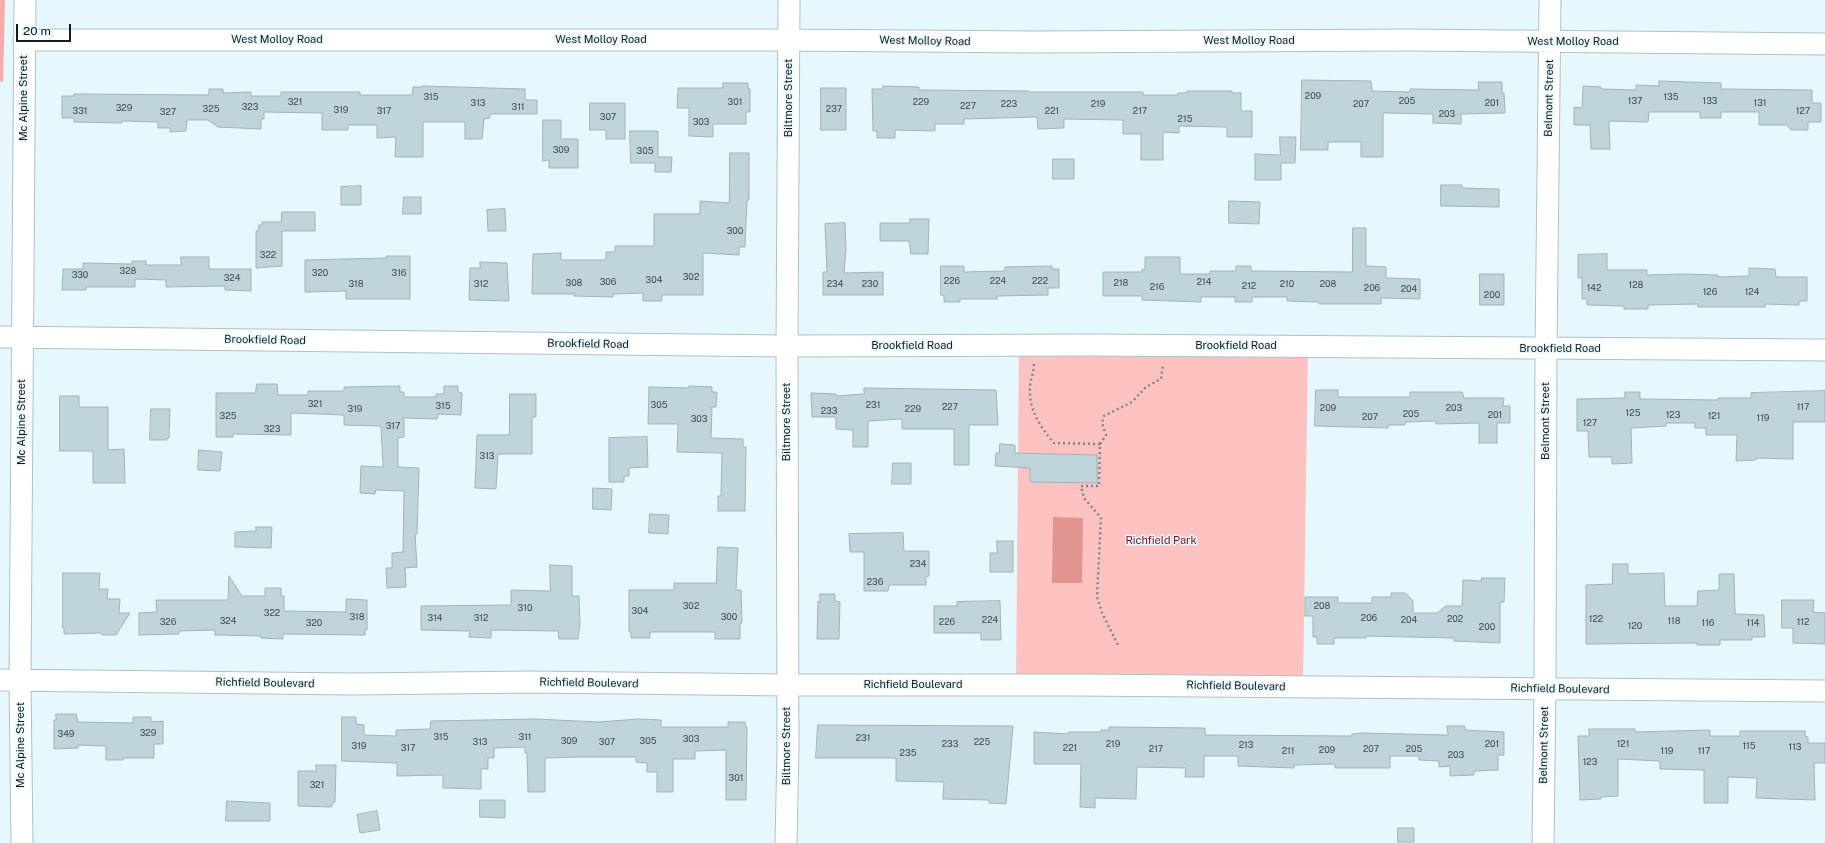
<!DOCTYPE html>
<html>
<head>
<meta charset="utf-8">
<style>
  body { margin:0 }
  #map { position:relative; width:1825px; height:843px; overflow:hidden; background:#e7f7fe; font-family:"Public Sans",sans-serif }
  canvas { display:block }
  .scale { position:absolute; left:16px; top:24px; width:55px; height:18px; box-sizing:border-box; border:2px solid #141b1e; border-top:0; padding-left:5px; font-size:12px; line-height:14px; white-space:nowrap; color:#141b1e; -webkit-text-stroke:3px #e7f7fe; paint-order:stroke }
</style>
</head>
<body>
<div id="map">
<canvas width="1825" height="843"></canvas>
<div class="scale">20 m</div>
</div>
<script>
const c = document.querySelector('canvas').getContext('2d');
c.lineJoin = 'round';
function fill(path, color) { c.fillStyle = color; c.fill(path, 'evenodd'); }
function trace(path, color, width, dash) { c.strokeStyle = color; c.lineWidth = width; c.lineCap = dash ? 'butt' : 'round'; c.setLineDash(dash || []); c.stroke(path); }
function write(font, color, halo, rows, align = 'center') {
  c.font = font + ' "Public Sans",sans-serif'; c.lineWidth = 3; c.setLineDash([]); c.textBaseline = 'middle'; c.strokeStyle = halo; c.fillStyle = color; for (const [text, x, y, turn = 0] of rows) {
    c.save(); c.translate(x, y); c.rotate((+turn || 0) * Math.PI / 180); c.textAlign = isNaN(turn) ? turn : align; if (halo) c.strokeText(text, 0, 0); c.fillText(text, 0, 0); c.restore();
  }
}
const green = new Path2D(`
  M 1019,346 L 1308,347 L 1303,687 L 1016,685 Z`);
const forest = new Path2D(`
  M 0,0 L 5,0 L 3,82 L 0,81 Z`);
const water = new Path2D(`
  M 1053,517 L 1083,518 L 1082,583 L 1052,583 Z`);
const building = new Path2D(`
  M 1302,80 L 1371,81 L 1372,91 L 1410,92 L 1410,89 L 1479,90 L 1478,82 L 1502,82 L 1502,93 L 1504,93 L 1505,113 L 1461,114 L 1461,124 L 1433,123 L 1433,114 L 1383,113 L 1383,157 L 1361,157 L 1361,142 L 1328,142 L 1328,150 L 1301,150 Z
  M 1659,81 L 1721,83 L 1721,89 L 1812,90 L 1812,103 L 1821,103 L 1821,122 L 1808,122 L 1808,130 L 1791,130 L 1787,125 L 1759,125 L 1759,112 L 1721,112 L 1721,118 L 1700,118 L 1700,112 L 1649,112 L 1648,122 L 1609,121 L 1610,149 L 1591,149 L 1590,125 L 1574,125 L 1574,107 L 1582,108 L 1583,86 L 1601,87 L 1601,89 L 1636,90 L 1636,85 L 1659,86 Z
  M 723,83 L 748,83 L 748,89 L 750,89 L 750,112 L 746,112 L 746,124 L 713,124 L 713,137 L 689,136 L 689,108 L 677,108 L 678,88 L 723,88 Z
  M 422,86 L 525,89 L 525,100 L 537,100 L 537,114 L 490,114 L 490,118 L 484,119 L 482,139 L 465,139 L 465,122 L 423,122 L 423,157 L 395,157 L 396,137 L 377,138 L 377,125 L 348,125 L 348,130 L 322,130 L 322,113 L 264,112 L 264,119 L 261,119 L 261,129 L 218,127 L 208,120 L 187,120 L 186,131 L 170,132 L 170,128 L 158,128 L 158,122 L 122,121 L 122,123 L 74,122 L 74,118 L 62,118 L 62,96 L 74,96 L 74,94 L 209,95 L 209,89 L 223,89 L 223,93 L 251,92 L 251,96 L 281,96 L 281,92 L 360,92 L 360,95 L 412,95 L 413,87 L 422,87 Z
  M 883,86 L 919,87 L 919,90 L 1029,91 L 1029,92 L 1143,92 L 1143,95 L 1178,95 L 1178,93 L 1187,93 L 1187,91 L 1232,91 L 1232,93 L 1241,93 L 1241,111 L 1252,111 L 1252,137 L 1227,137 L 1227,127 L 1179,126 L 1179,133 L 1163,132 L 1163,160 L 1141,160 L 1141,134 L 1123,134 L 1123,120 L 1064,119 L 1064,128 L 1038,129 L 1037,117 L 964,119 L 964,124 L 935,124 L 935,131 L 895,130 L 895,138 L 877,138 L 877,131 L 873,131 L 872,89 L 883,89 Z
  M 821,88 L 846,88 L 846,130 L 821,130 Z
  M 590,103 L 625,103 L 625,139 L 606,139 L 606,130 L 590,130 Z
  M 543,120 L 561,120 L 561,139 L 578,139 L 578,168 L 549,168 L 549,160 L 543,161 Z
  M 630,131 L 658,131 L 658,157 L 672,157 L 671,172 L 655,172 L 655,163 L 631,163 Z
  M 1280,137 L 1296,137 L 1295,163 L 1281,163 L 1281,180 L 1255,180 L 1255,154 L 1280,155 Z
  M 730,153 L 749,153 L 749,200 L 747,200 L 745,247 L 739,247 L 739,255 L 703,253 L 703,295 L 662,295 L 662,301 L 643,301 L 643,293 L 613,294 L 613,297 L 574,296 L 574,294 L 532,294 L 533,254 L 561,253 L 561,260 L 606,260 L 606,252 L 615,252 L 615,246 L 654,246 L 654,214 L 700,214 L 700,201 L 729,203 Z
  M 1053,159 L 1074,159 L 1074,179 L 1053,179 Z
  M 1441,185 L 1462,185 L 1462,188 L 1499,189 L 1499,207 L 1441,206 Z
  M 361,186 L 361,205 L 341,205 L 341,187 Z
  M 404,197 L 421,197 L 421,214 L 403,214 Z
  M 1229,201 L 1260,202 L 1259,224 L 1229,223 Z
  M 505,209 L 506,231 L 488,231 L 487,210 Z
  M 282,212 L 315,212 L 315,231 L 282,231 L 282,266 L 256,268 L 256,231 L 258,231 L 259,225 L 262,225 L 262,222 L 281,222 Z
  M 910,219 L 929,219 L 928,254 L 911,254 L 909,241 L 880,241 L 880,223 L 910,223 Z
  M 845,223 L 846,249 L 844,273 L 883,272 L 883,295 L 823,295 L 823,272 L 827,272 L 825,224 Z
  M 1353,228 L 1366,228 L 1366,266 L 1386,267 L 1386,278 L 1420,279 L 1420,299 L 1381,298 L 1381,304 L 1319,304 L 1319,302 L 1287,301 L 1287,297 L 1252,297 L 1252,302 L 1235,302 L 1235,297 L 1201,297 L 1201,302 L 1142,300 L 1142,296 L 1103,296 L 1103,272 L 1142,272 L 1142,269 L 1145,270 L 1145,257 L 1180,257 L 1180,274 L 1210,274 L 1210,271 L 1236,271 L 1236,266 L 1251,266 L 1251,271 L 1352,272 Z
  M 1607,254 L 1607,270 L 1647,270 L 1647,275 L 1682,274 L 1718,275 L 1718,277 L 1749,276 L 1749,268 L 1775,269 L 1776,277 L 1807,277 L 1807,301 L 1799,301 L 1799,305 L 1765,304 L 1765,307 L 1698,307 L 1698,304 L 1648,305 L 1648,309 L 1624,309 L 1624,306 L 1587,305 L 1587,299 L 1582,299 L 1582,278 L 1578,278 L 1578,255 Z
  M 387,256 L 410,256 L 410,299 L 346,299 L 346,291 L 305,292 L 305,260 L 387,258 Z
  M 181,257 L 209,257 L 209,269 L 251,269 L 251,291 L 225,290 L 225,286 L 166,287 L 166,280 L 135,279 L 135,287 L 86,287 L 86,290 L 62,290 L 63,269 L 83,269 L 83,263 L 132,264 L 132,261 L 146,261 L 146,265 L 181,265 Z
  M 480,262 L 507,263 L 509,301 L 469,300 L 470,268 L 480,268 Z
  M 941,266 L 964,266 L 964,272 L 1005,271 L 1005,267 L 1052,266 L 1052,269 L 1059,269 L 1059,288 L 1048,288 L 1048,295 L 997,296 L 997,299 L 960,299 L 960,302 L 944,302 L 944,295 L 941,295 Z
  M 1480,274 L 1504,274 L 1504,305 L 1480,305 Z
  M 257,384 L 277,384 L 278,395 L 308,395 L 308,391 L 344,391 L 344,387 L 400,386 L 400,392 L 404,392 L 404,397 L 436,397 L 436,394 L 444,394 L 444,386 L 458,386 L 458,392 L 462,393 L 461,415 L 438,414 L 437,419 L 402,418 L 404,420 L 404,437 L 398,438 L 398,467 L 419,468 L 417,534 L 415,534 L 417,567 L 405,568 L 406,587 L 387,588 L 386,568 L 392,568 L 392,553 L 403,552 L 404,491 L 376,490 L 375,494 L 360,493 L 361,466 L 383,467 L 381,426 L 344,425 L 344,415 L 291,413 L 291,435 L 233,434 L 233,437 L 216,437 L 216,393 L 255,393 Z
  M 689,386 L 712,387 L 712,392 L 717,392 L 716,407 L 712,407 L 711,438 L 743,439 L 743,447 L 746,447 L 745,511 L 718,511 L 718,496 L 721,496 L 722,453 L 677,452 L 678,424 L 648,424 L 649,387 L 689,388 Z
  M 864,388 L 996,390 L 998,425 L 969,425 L 969,465 L 954,465 L 954,429 L 902,429 L 902,419 L 868,421 L 868,447 L 853,447 L 853,430 L 836,429 L 836,417 L 812,417 L 811,393 L 836,394 L 836,396 L 864,394 Z
  M 1316,390 L 1338,390 L 1338,397 L 1410,397 L 1410,392 L 1462,392 L 1464,398 L 1504,398 L 1503,406 L 1510,406 L 1510,423 L 1497,423 L 1497,443 L 1479,443 L 1479,423 L 1436,424 L 1436,421 L 1405,422 L 1405,425 L 1388,425 L 1388,428 L 1315,426 Z
  M 1825,391 L 1825,422 L 1793,422 L 1793,459 L 1756,458 L 1756,460 L 1736,461 L 1737,435 L 1706,435 L 1706,428 L 1695,428 L 1695,423 L 1666,423 L 1666,426 L 1631,428 L 1632,463 L 1612,464 L 1612,457 L 1589,457 L 1588,431 L 1577,431 L 1577,399 L 1625,398 L 1625,392 L 1640,392 L 1640,399 L 1644,399 L 1718,400 L 1718,398 L 1751,398 L 1751,393 Z
  M 510,394 L 536,394 L 536,417 L 532,417 L 532,454 L 498,454 L 496,489 L 475,488 L 477,435 L 509,435 Z
  M 60,396 L 79,396 L 79,407 L 108,407 L 108,450 L 124,449 L 125,483 L 93,483 L 93,451 L 60,451 Z
  M 151,409 L 170,409 L 169,438 L 167,438 L 167,440 L 150,440 Z
  M 647,437 L 648,467 L 629,468 L 629,476 L 624,476 L 624,482 L 609,482 L 609,438 Z
  M 1000,444 L 1015,445 L 1015,453 L 1097,455 L 1097,483 L 1030,482 L 1030,468 L 995,466 L 996,453 L 999,453 Z
  M 199,450 L 222,452 L 220,471 L 198,470 Z
  M 893,463 L 911,463 L 911,484 L 892,484 Z
  M 593,488 L 612,489 L 611,510 L 593,509 Z
  M 650,514 L 669,515 L 668,534 L 649,533 Z
  M 256,527 L 272,527 L 271,548 L 235,547 L 235,532 L 256,531 Z
  M 903,533 L 904,551 L 929,551 L 929,576 L 926,577 L 926,585 L 889,585 L 888,591 L 864,591 L 864,552 L 850,552 L 849,534 Z
  M 997,541 L 1013,541 L 1013,572 L 990,572 L 990,553 L 997,553 Z
  M 718,547 L 738,548 L 736,590 L 741,590 L 742,623 L 740,624 L 740,639 L 715,639 L 715,632 L 650,632 L 650,638 L 631,638 L 631,632 L 629,632 L 629,590 L 674,590 L 674,583 L 716,583 Z
  M 1613,564 L 1628,564 L 1628,574 L 1664,573 L 1665,606 L 1697,606 L 1698,591 L 1719,590 L 1719,574 L 1734,574 L 1735,614 L 1764,615 L 1765,637 L 1752,637 L 1752,640 L 1720,640 L 1720,645 L 1697,645 L 1697,643 L 1586,644 L 1586,585 L 1612,584 Z
  M 550,565 L 572,566 L 572,596 L 579,596 L 580,624 L 578,639 L 559,639 L 558,631 L 491,630 L 491,638 L 469,637 L 470,631 L 421,630 L 421,606 L 511,605 L 511,590 L 550,591 Z
  M 63,573 L 100,573 L 99,589 L 108,589 L 107,599 L 120,599 L 119,613 L 130,613 L 116,635 L 102,635 L 101,633 L 64,634 L 64,628 L 63,628 Z
  M 229,576 L 242,596 L 265,596 L 265,588 L 281,588 L 281,596 L 284,596 L 284,611 L 346,612 L 346,599 L 367,600 L 367,630 L 365,630 L 365,635 L 283,634 L 283,639 L 261,638 L 261,636 L 215,635 L 215,630 L 179,631 L 179,634 L 139,635 L 139,613 L 157,612 L 156,600 L 227,600 L 228,598 Z
  M 1482,578 L 1505,578 L 1504,602 L 1500,602 L 1500,643 L 1454,641 L 1454,638 L 1366,636 L 1366,638 L 1334,638 L 1334,644 L 1317,644 L 1317,637 L 1313,637 L 1313,616 L 1305,616 L 1305,597 L 1338,597 L 1338,603 L 1372,603 L 1372,597 L 1391,597 L 1391,593 L 1405,593 L 1413,601 L 1413,613 L 1437,613 L 1446,606 L 1462,606 L 1463,580 L 1481,581 Z
  M 820,594 L 835,594 L 835,601 L 840,602 L 839,639 L 817,639 L 818,601 L 820,602 Z
  M 1782,600 L 1814,600 L 1813,612 L 1825,613 L 1825,644 L 1793,643 L 1793,628 L 1782,628 Z
  M 1000,601 L 1001,640 L 981,640 L 981,633 L 934,633 L 934,606 L 957,606 L 957,602 Z
  M 56,714 L 76,714 L 78,722 L 133,723 L 133,717 L 151,717 L 151,722 L 163,721 L 163,744 L 154,744 L 154,758 L 123,758 L 123,760 L 106,760 L 106,746 L 78,745 L 78,748 L 54,749 L 54,720 L 56,720 Z
  M 342,717 L 356,717 L 356,724 L 364,725 L 364,735 L 396,736 L 396,730 L 430,729 L 431,721 L 535,719 L 599,722 L 638,719 L 661,720 L 661,727 L 728,727 L 728,722 L 745,722 L 746,727 L 747,727 L 746,800 L 726,800 L 726,750 L 695,751 L 695,759 L 673,759 L 673,792 L 657,792 L 657,772 L 647,772 L 647,763 L 636,762 L 636,757 L 579,757 L 545,758 L 545,792 L 528,792 L 527,753 L 525,753 L 525,747 L 494,748 L 494,758 L 488,758 L 488,769 L 481,769 L 481,789 L 443,788 L 443,775 L 397,776 L 397,763 L 342,761 Z
  M 818,725 L 1013,726 L 1006,804 L 989,803 L 989,800 L 943,799 L 944,782 L 896,781 L 896,758 L 816,758 Z
  M 1447,726 L 1465,726 L 1465,730 L 1504,732 L 1504,755 L 1498,755 L 1498,770 L 1474,771 L 1474,775 L 1450,776 L 1450,766 L 1439,767 L 1439,761 L 1419,760 L 1419,756 L 1390,756 L 1390,768 L 1335,768 L 1335,764 L 1294,765 L 1294,768 L 1238,766 L 1238,756 L 1204,756 L 1204,777 L 1185,777 L 1186,768 L 1137,767 L 1136,799 L 1095,798 L 1095,808 L 1080,807 L 1081,764 L 1034,764 L 1034,732 L 1068,734 L 1069,732 L 1101,732 L 1101,730 L 1109,730 L 1109,727 L 1205,728 L 1205,735 L 1352,736 L 1352,734 L 1363,733 L 1448,735 Z
  M 1589,729 L 1635,729 L 1635,732 L 1710,730 L 1710,736 L 1740,736 L 1740,731 L 1805,731 L 1805,736 L 1808,737 L 1808,743 L 1825,743 L 1825,763 L 1814,763 L 1815,800 L 1756,798 L 1757,778 L 1728,777 L 1728,803 L 1704,803 L 1704,770 L 1660,769 L 1660,761 L 1618,759 L 1618,796 L 1601,797 L 1601,799 L 1580,800 L 1578,736 L 1589,736 Z
  M 316,765 L 336,765 L 335,801 L 331,807 L 298,806 L 298,771 L 316,771 Z
  M 480,800 L 505,800 L 505,818 L 480,817 Z
  M 227,801 L 270,803 L 270,821 L 226,821 Z
  M 377,811 L 380,830 L 360,833 L 357,815 Z
  M 1398,828 L 1414,828 L 1414,842 L 1398,842 Z`);
const path = new Path2D(`
  M 1034,364 C 1034,371 1031,378 1030,386 C 1028,408 1040,427 1054,443 L 1100,444 L 1099,486 L 1081,486 L 1084,498 L 1101,518 L 1097,597 L 1102,613 L 1119,647
  M 1100,444 L 1106,435 L 1102,423 L 1104,416 L 1132,402 L 1146,387 L 1161,379 L 1163,365`);
const street = new Path2D(`
  M 24,40 L 789,40 L 1034,42 L 1407,40 L 1825,44
  M 0,337 L 787,346 L 1092,345 L 1825,350
  M 0,680 L 353,684 L 532,682 L 787,685 L 1075,685 L 1825,691
  M 22,843 L 20,680 L 25,0
  M 786,843 L 788,748 L 787,346 L 789,0
  M 1543,843 L 1545,689 L 1546,349 L 1550,0`);
const numberNames = [
  ["209",1313,96],
  ["315",431,97],
  ["135",1671,97],
  ["205",1407,101],
  ["137",1635,101],
  ["133",1710,101],
  ["321",295,102],
  ["301",735,102],
  ["229",921,102],
  ["313",478,103],
  ["201",1492,103],
  ["131",1760,103],
  ["223",1009,104],
  ["219",1098,104],
  ["207",1361,104],
  ["227",968,106],
  ["323",250,107],
  ["311",518,107],
  ["329",124,108],
  ["325",211,109],
  ["237",834,109],
  ["319",341,110],
  ["331",80,111],
  ["317",384,111],
  ["221",1052,111],
  ["217",1140,111],
  ["127",1803,111],
  ["327",168,112],
  ["203",1447,114],
  ["307",608,117],
  ["215",1185,119],
  ["303",701,122],
  ["309",561,150],
  ["305",645,151],
  ["300",735,231],
  ["322",268,255],
  ["328",128,271],
  ["320",320,273],
  ["316",399,273],
  ["330",80,275],
  ["302",691,277],
  ["324",232,278],
  ["304",654,280],
  ["226",952,281],
  ["224",998,281],
  ["222",1040,281],
  ["306",608,282],
  ["214",1204,282],
  ["308",574,283],
  ["218",1121,283],
  ["318",356,284],
  ["312",481,284],
  ["234",835,284],
  ["230",870,284],
  ["210",1287,284],
  ["208",1328,284],
  ["128",1636,285],
  ["212",1249,286],
  ["216",1157,287],
  ["206",1372,288],
  ["142",1594,288],
  ["204",1409,289],
  ["126",1710,292],
  ["124",1752,292],
  ["200",1492,295],
  ["321",315,404],
  ["305",659,405],
  ["231",873,405],
  ["315",443,406],
  ["227",950,407],
  ["117",1803,407],
  ["209",1328,408],
  ["203",1454,408],
  ["319",355,409],
  ["229",913,409],
  ["233",829,411],
  ["125",1633,413],
  ["205",1411,414],
  ["201",1495,415],
  ["123",1673,415],
  ["325",228,416],
  ["121",1714,416],
  ["207",1370,417],
  ["119",1763,418],
  ["303",699,419],
  ["127",1590,423],
  ["317",393,426],
  ["323",272,429],
  ["313",487,456],
  ["234",918,564],
  ["236",875,582],
  ["302",691,606],
  ["208",1322,606],
  ["310",525,608],
  ["304",640,611],
  ["322",272,613],
  ["318",357,617],
  ["300",729,617],
  ["314",435,618],
  ["312",481,618],
  ["206",1369,618],
  ["202",1455,619],
  ["122",1596,619],
  ["224",990,620],
  ["204",1409,620],
  ["324",228,621],
  ["118",1674,621],
  ["326",168,622],
  ["226",947,622],
  ["112",1803,622],
  ["320",314,623],
  ["116",1708,623],
  ["114",1753,623],
  ["120",1635,626],
  ["200",1487,627],
  ["329",148,733],
  ["349",66,734],
  ["315",441,737],
  ["311",525,737],
  ["231",863,738],
  ["303",691,739],
  ["309",569,741],
  ["305",648,741],
  ["313",480,742],
  ["307",607,742],
  ["225",982,742],
  ["233",950,744],
  ["219",1113,744],
  ["201",1492,744],
  ["121",1623,744],
  ["213",1246,745],
  ["319",359,746],
  ["115",1749,746],
  ["113",1795,747],
  ["317",408,748],
  ["221",1070,748],
  ["217",1156,749],
  ["207",1371,749],
  ["205",1414,749],
  ["209",1327,750],
  ["211",1288,751],
  ["119",1667,751],
  ["117",1704,751],
  ["235",908,753],
  ["203",1456,755],
  ["123",1590,762],
  ["301",736,778],
  ["321",317,785]
];
const streetNames = [
  ["West Molloy Road",277,40],
  ["West Molloy Road",601,40],
  ["West Molloy Road",925,41,1],
  ["West Molloy Road",1249,41],
  ["West Molloy Road",1573,42],
  ["Mc Alpine Street",24,98,-90],
  ["Biltmore Street",789,98,-90],
  ["Belmont Street",1549,98,-89],
  ["Brookfield Road",265,340,1],
  ["Brookfield Road",588,344,1],
  ["Brookfield Road",912,346],
  ["Brookfield Road",1236,346],
  ["Brookfield Road",1560,349],
  ["Belmont Street",1546,421,-90],
  ["Mc Alpine Street",22,422,-90],
  ["Biltmore Street",787,422,-90],
  ["Richfield Boulevard",265,683,1],
  ["Richfield Boulevard",589,683,1],
  ["Richfield Boulevard",913,685],
  ["Richfield Boulevard",1236,686,1],
  ["Richfield Boulevard",1560,689,1],
  ["Mc Alpine Street",21,745,-90],
  ["Belmont Street",1544,745,-89],
  ["Biltmore Street",787,746,-90]
];
const parkNames = [
  ["Richfield Park",1161,541]
];
fill(green, '#fec3c0');
fill(forest, '#faaaa7');
fill(water, '#e29491');
fill(building, '#c0d4dc');
trace(building, '#a0b3bb', 1);
trace(street, '#aec1c9', 23);
trace(path, '#7b878c', 2.5, [2, 3]);
trace(street, '#fff', 21);
write('9px', '#3f494e', null, numberNames);
write('11px', '#141b1e', '#e7f7fe', streetNames);
write('11px', '#71151d', '#e7f7fe', parkNames);
</script>
</body>
</html>
